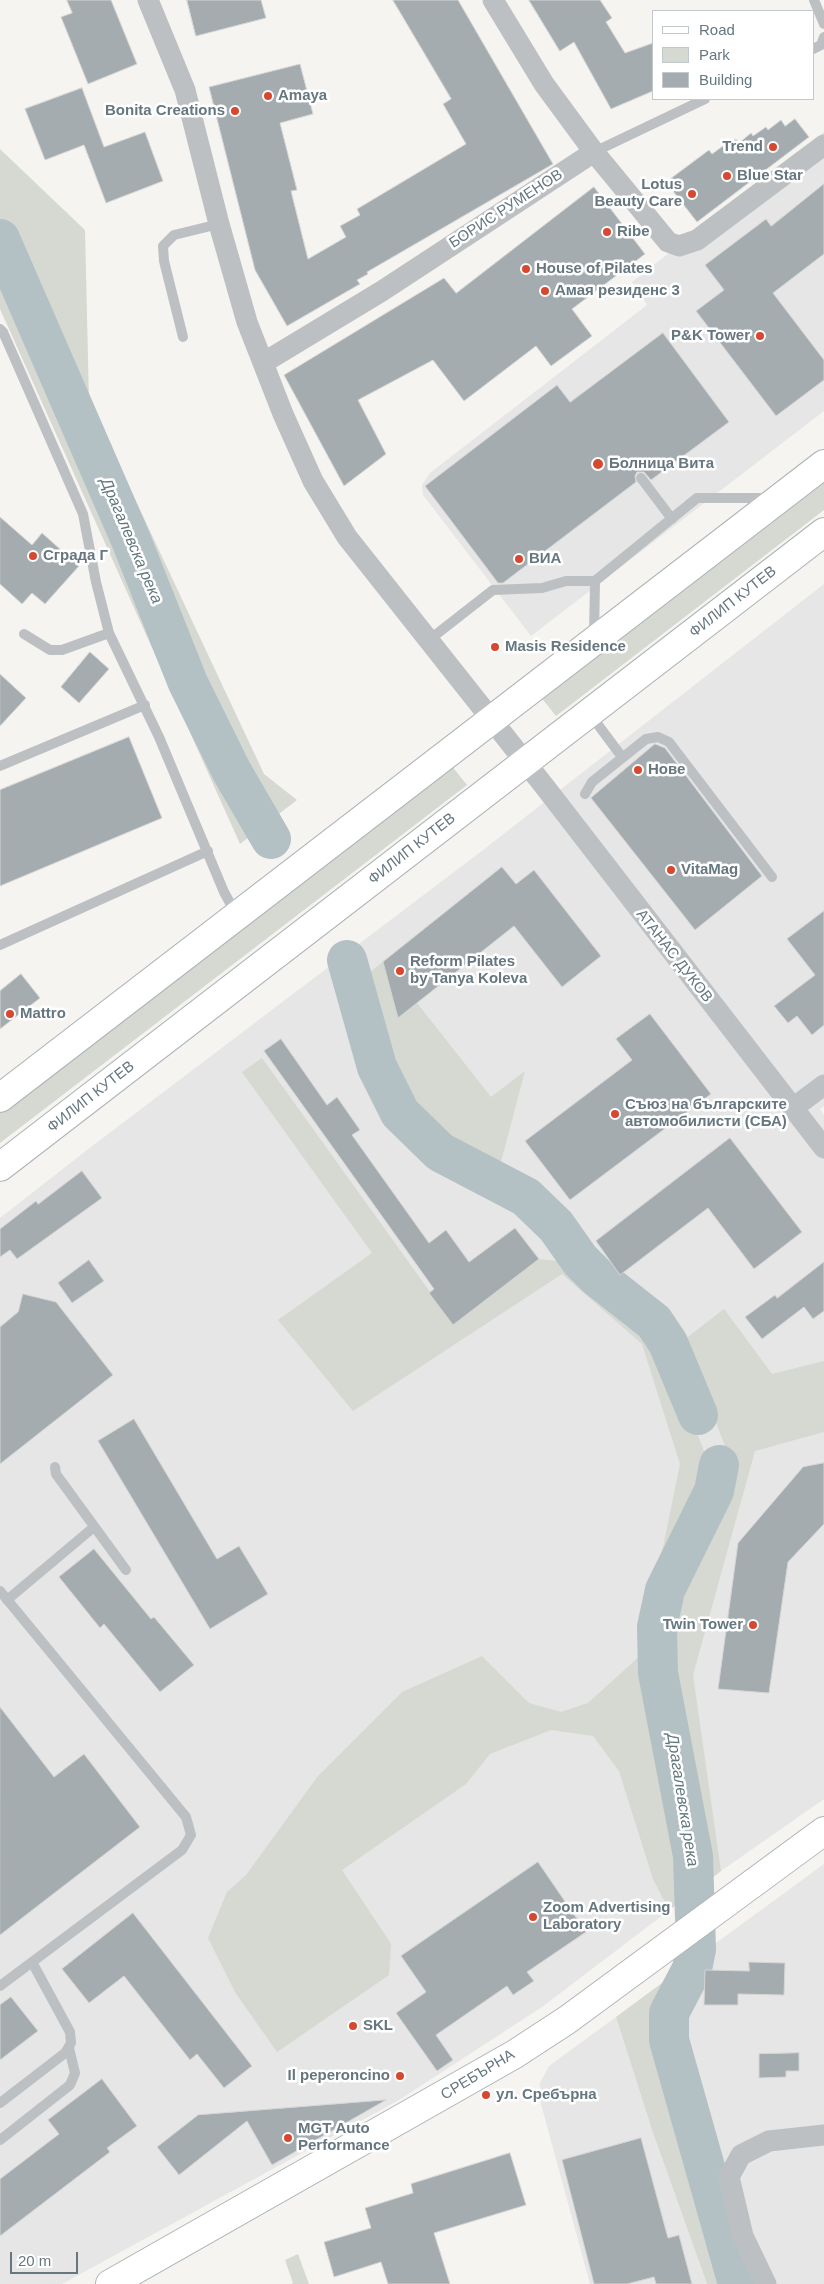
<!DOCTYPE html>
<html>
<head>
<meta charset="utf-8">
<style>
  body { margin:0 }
  #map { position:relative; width:824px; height:2284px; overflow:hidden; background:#f5f4f1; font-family:Helvetica,sans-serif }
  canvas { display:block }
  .legend { position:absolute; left:652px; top:10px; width:162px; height:90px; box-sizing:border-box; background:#fff; border:1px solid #c2c9cc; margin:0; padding:6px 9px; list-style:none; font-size:15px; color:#667780 }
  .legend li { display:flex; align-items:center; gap:10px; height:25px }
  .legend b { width:25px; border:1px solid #c2c9cc }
  .scale { position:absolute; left:10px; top:2252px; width:68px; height:22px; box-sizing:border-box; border:2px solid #667780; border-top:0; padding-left:6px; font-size:15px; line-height:18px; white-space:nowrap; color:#667780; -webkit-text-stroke:4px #fff; paint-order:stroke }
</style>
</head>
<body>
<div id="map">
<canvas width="824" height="2284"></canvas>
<ul class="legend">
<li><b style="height:6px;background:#fff"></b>Road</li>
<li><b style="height:14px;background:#d5d9d1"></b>Park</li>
<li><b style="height:14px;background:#a4acb0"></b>Building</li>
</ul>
<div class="scale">20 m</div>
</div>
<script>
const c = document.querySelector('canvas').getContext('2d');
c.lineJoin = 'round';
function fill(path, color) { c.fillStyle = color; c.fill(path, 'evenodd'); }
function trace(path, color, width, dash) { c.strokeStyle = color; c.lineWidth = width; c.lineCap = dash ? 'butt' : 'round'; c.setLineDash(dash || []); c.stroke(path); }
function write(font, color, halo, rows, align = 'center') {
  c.font = font + ' Helvetica,sans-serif'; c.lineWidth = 5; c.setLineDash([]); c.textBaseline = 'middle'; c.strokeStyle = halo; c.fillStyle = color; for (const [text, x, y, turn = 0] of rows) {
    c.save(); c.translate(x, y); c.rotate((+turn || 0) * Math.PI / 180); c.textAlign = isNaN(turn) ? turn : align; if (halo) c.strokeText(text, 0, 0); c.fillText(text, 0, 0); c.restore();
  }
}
const built = new Path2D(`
  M 824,132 L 824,411 L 531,636 L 423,495 L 422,485 L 430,473 L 647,305 L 632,282 Z
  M 824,584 L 824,1106 L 820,1109 L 824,1115 L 824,1799 L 721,1871 L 542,2007 L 399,2100 L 62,2284 L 0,2284 L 0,1218 L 87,1150 L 483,850 Z
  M 824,1864 L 824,2284 L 753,2284 L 679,2036 L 705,1951 Z
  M 616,2017 L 652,2130 L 707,2284 L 590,2284 L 541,2104 L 540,2083 L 549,2066 Z`);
const green = new Path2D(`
  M 0,149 L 85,230 L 89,401 L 264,774 L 297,800 L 240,844 L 0,309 Z
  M 824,479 L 824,510 L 556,716 L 540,696 Z
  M 451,765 L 467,785 L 0,1143 L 0,1110 Z
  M 383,962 L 398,1017 L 417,1003 L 491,1097 L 525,1071 L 498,1173 C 446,1154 406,1124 385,1071 C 375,1043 369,1008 362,978 Z
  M 262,1058 L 453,1324 L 539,1259 L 573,1263 L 653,1332 L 668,1361 L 710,1466 L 705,1498 L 659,1585 L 649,1637 L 652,1700 L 687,1897 L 669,1910 L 653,1879 L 619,1771 L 593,1736 L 551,1730 L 490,1754 L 466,1784 L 342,1870 L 391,1944 L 389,1975 L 277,2052 L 235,1992 L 208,1938 L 227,1892 L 246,1875 L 318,1776 L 402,1692 L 482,1656 L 529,1703 L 561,1712 L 588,1703 L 641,1655 L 680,1464 L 642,1344 L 562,1274 L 353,1411 L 278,1320 L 372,1253 L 242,1072 Z
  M 724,1309 L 772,1374 L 824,1361 L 824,1432 L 755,1451 L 693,1675 L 721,1871 L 703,1885 L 669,1686 L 668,1658 L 676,1599 L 693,1560 L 728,1496 L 732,1464 L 684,1340 Z
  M 705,1951 L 679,2036 L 753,2284 L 707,2284 L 652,2130 L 616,2017 Z
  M 298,2254 L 309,2284 L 291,2284 L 293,2283 L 285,2260 Z`);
const river = new Path2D(`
  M 0,239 L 131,540 L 188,683 L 232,772 L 271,839
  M 347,960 L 377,1067 L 400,1113 L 440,1152 L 526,1197 L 556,1226 L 580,1260 L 597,1277 L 654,1322 L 668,1343 L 698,1415
  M 719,1465 L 714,1491 L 665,1590 L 657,1627 L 658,1673 L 693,1856 L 696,1949 L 692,1969 L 669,2013 L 669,2040 L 738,2284`);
const building = new Path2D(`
  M 67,0 L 111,0 L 137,64 L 88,84 L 61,17 L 72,13 Z
  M 187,0 L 261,0 L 266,18 L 196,36 Z
  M 393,0 L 458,0 L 553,164 L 367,272 L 368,274 L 357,280 L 360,284 L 287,326 L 255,270 L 209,87 L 300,64 L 313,114 L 280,123 L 297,190 L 291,191 L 308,259 L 346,237 L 340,226 L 360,215 L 357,209 L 466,144 L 443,104 L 451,99 Z
  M 529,0 L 600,0 L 612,18 L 606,22 L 625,53 L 653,43 L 653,91 L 611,109 L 574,42 L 560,51 Z
  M 82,88 L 104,147 L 145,132 L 163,181 L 106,203 L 84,145 L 45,160 L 25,109 Z
  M 795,119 L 809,137 L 697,222 L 666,182 L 709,150 L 712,154 L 723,146 L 724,148 L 736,139 L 739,143 L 751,133 L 753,136 L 766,127 L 768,130 L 781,120 L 785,126 Z
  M 824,184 L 824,254 L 773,293 L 824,360 L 824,380 L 776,416 L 696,311 L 724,290 L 705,265 L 766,219 L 771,226 Z
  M 594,187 L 645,254 L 572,309 L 592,336 L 551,366 L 536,346 L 464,401 L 433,360 L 358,400 L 386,454 L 344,486 L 284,375 L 444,278 L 456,293 Z
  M 663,333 L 729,422 L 651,480 L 644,472 L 637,472 L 635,476 L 636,482 L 503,583 L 498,583 L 425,486 L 557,385 L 570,402 Z
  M 0,517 L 32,545 L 42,533 L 79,566 L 45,604 L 32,593 L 22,604 L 0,584 Z
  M 90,652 L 109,669 L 79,703 L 61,687 Z
  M 0,674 L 26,698 L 0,726 Z
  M 129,737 L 162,818 L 0,886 L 0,790 Z
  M 655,744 L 665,748 L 762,876 L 695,930 L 591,798 Z
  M 502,867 L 516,884 L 534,870 L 601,956 L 562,987 L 514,926 L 398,1018 L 383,962 Z
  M 824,911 L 824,1025 L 812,1035 L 797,1016 L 788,1023 L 774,1006 L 815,975 L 787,939 Z
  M 21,974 L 40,998 L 0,1029 L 0,991 Z
  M 650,1014 L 711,1094 L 570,1200 L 525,1141 L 632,1060 L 616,1039 Z
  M 281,1039 L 327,1105 L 337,1097 L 360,1130 L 352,1135 L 429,1243 L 446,1230 L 469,1262 L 515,1228 L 539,1259 L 453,1325 L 429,1293 L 434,1289 L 264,1051 Z
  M 730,1138 L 802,1232 L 754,1269 L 708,1208 L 620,1275 L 596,1241 Z
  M 82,1171 L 102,1198 L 17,1259 L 10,1250 L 0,1257 L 0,1229 L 36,1201 L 38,1204 Z
  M 89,1260 L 104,1281 L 72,1303 L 58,1283 Z
  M 824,1262 L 824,1311 L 813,1319 L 804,1307 L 762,1339 L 745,1317 L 775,1295 L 777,1298 Z
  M 23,1294 L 56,1302 L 113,1375 L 0,1464 L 0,1327 L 18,1312 Z
  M 134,1419 L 217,1559 L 239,1546 L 268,1594 L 210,1629 L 98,1441 Z
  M 824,1463 L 824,1524 L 788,1562 L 769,1693 L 718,1689 L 738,1543 L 803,1467 Z
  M 94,1549 L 151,1619 L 154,1617 L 194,1665 L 160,1692 L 104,1624 L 100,1628 L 59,1577 Z
  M 0,1707 L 54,1777 L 84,1754 L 140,1827 L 0,1935 Z
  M 538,1862 L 586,1932 L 527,1972 L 534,1981 L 513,1995 L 507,1986 L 436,2035 L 453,2060 L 437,2071 L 396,2013 L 426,1992 L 401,1956 Z
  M 133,1913 L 252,2066 L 224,2088 L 197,2054 L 190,2060 L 124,1976 L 89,2003 L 62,1969 Z
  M 749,1962 L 785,1963 L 784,1995 L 738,1994 L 738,2005 L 704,2005 L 705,1970 L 749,1971 Z
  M 11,1997 L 38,2031 L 0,2060 L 0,2005 Z
  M 799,2053 L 799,2071 L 786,2071 L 786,2077 L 759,2078 L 759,2054 Z
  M 102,2079 L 137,2126 L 107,2148 L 110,2152 L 0,2236 L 0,2179 L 59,2134 L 48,2120 Z
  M 386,2100 L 272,2165 L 247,2121 L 179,2175 L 157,2147 L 198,2115 Z
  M 641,2138 L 668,2238 L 679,2235 L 692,2284 L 656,2284 L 654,2277 L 627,2284 L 594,2284 L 562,2160 Z
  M 510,2153 L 526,2205 L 434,2233 L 450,2284 L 388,2284 L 381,2262 L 334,2277 L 324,2242 L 371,2228 L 365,2208 L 413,2193 L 411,2184 Z`);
const lane = new Path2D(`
  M 814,0 L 824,24
  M 813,49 L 821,45 L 824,37
  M 594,152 L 705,99
  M 0,329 L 3,332 L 83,514 L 96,582 L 109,633 L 159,737 L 224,892 L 236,914
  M 183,337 L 164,261 L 163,246 L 174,235 L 219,224
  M 641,478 L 672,519
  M 24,634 L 50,650 L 62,650 L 109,633
  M 594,636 L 595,581 L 697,498 L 769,498
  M 429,640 L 493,590 L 542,588 L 566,581 L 595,581
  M 590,714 L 622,757
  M 0,766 L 145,705
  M 585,794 L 592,782 L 646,739 L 658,737 L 669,742 L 772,877
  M 0,945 L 208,851
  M 55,1467 L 56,1474 L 126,1570
  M 0,1591 L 186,1817 L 191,1835 L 182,1850 L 0,1986
  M 7,1600 L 94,1527
  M 0,2103 L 65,2053 L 71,2043 L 70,2032 L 32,1962
  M 0,2140 L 70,2085 L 75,2073 L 69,2048`);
const street = new Path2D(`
  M 148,0 L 185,90 L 219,224 L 247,322 L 283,414 L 313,481 L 347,537 L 545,787 L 824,1148
  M 493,0 L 544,84 L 594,152 L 668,242 L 679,246 L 697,240 L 824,145
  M 263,363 L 382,291 L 594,152
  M 793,1108 L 824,1085
  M 766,2284 L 743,2236 L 729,2177 L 741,2155 L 769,2141 L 824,2135`);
const secondary = new Path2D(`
  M 110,2284 L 515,2054 L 567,2020 L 824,1831`);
const primary = new Path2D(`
  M 0,1098 L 824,464
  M 0,1167 L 824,532`);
const markers = [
  [268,96,5,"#d64830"],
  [235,111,5,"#d64830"],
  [773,147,5,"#d64830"],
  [727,176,5,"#d64830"],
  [692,194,5,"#d64830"],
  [607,232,5,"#d64830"],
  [526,269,5,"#d64830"],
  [545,291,5,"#d64830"],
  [760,336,5,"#d64830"],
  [598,464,6,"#d64830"],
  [33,556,5,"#d64830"],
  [519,559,5,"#d64830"],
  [495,647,5,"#d64830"],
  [638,770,5,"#d64830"],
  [671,870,5,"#d64830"],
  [400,971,5,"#d64830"],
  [10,1014,5,"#d64830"],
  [615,1114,5,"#d64830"],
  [753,1625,5,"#d64830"],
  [533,1917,5,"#d64830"],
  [353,2026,5,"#d64830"],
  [400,2076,5,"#d64830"],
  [486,2095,5,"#d64830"],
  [288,2138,5,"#d64830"]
];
const poiNames = [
  ["Amaya",278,96],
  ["Bonita Creations",225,111,"right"],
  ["Trend",763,147,"right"],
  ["Blue Star",737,176],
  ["Lotus",682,185,"right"],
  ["Beauty Care",682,202,"right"],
  ["Ribe",617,232],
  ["House of Pilates",536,269],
  ["Амая резиденс 3",555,291],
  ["P&K Tower",750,336,"right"],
  ["Болница Вита",609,464],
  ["Сграда Г",43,556],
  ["ВИА",529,559],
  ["Masis Residence",505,647],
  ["Нове",648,770],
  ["VitaMag",681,870],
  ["Reform Pilates",410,962],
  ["by Tanya Koleva",410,979],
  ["Mattro",20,1014],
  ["Съюз на българските",625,1105],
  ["автомобилисти (СБА)",625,1122],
  ["Twin Tower",743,1625,"right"],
  ["Zoom Advertising",543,1908],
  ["Laboratory",543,1925],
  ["SKL",363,2026],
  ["Il peperoncino",390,2076,"right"],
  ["ул. Сребърна",496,2095],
  ["MGT Auto",298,2129],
  ["Performance",298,2146]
];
const streetNames = [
  ["БОРИС РУМЕНОВ",506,209,-33],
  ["ФИЛИП КУТЕВ",733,602,-38],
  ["ФИЛИП КУТЕВ",412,849,-38],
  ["АТАНАС ДУКОВ",674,956,52],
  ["ФИЛИП КУТЕВ",91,1097,-38],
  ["СРЕБЪРНА",478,2075,-31]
];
const waterNames = [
  ["Драгалевска река",131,541,67],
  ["Драгалевска река",682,1800,81]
];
fill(built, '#e5e6e5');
fill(green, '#d5d9d1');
trace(river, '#b4c1c4', 40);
fill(building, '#a4acb0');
trace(building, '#d6d6d4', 1);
trace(secondary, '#aeb4b8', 30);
trace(primary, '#adb3b6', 30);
trace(lane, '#bcc0c3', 10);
trace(street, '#bcc0c3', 21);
trace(secondary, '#fff', 28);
trace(primary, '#fff', 28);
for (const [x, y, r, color] of markers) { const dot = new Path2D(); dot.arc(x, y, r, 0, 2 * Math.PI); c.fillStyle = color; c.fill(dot); trace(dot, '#fff', 2); }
write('bold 15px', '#667780', '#fff', poiNames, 'left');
write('15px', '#667780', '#fff', streetNames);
write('italic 16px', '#62787d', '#fff', waterNames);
</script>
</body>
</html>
